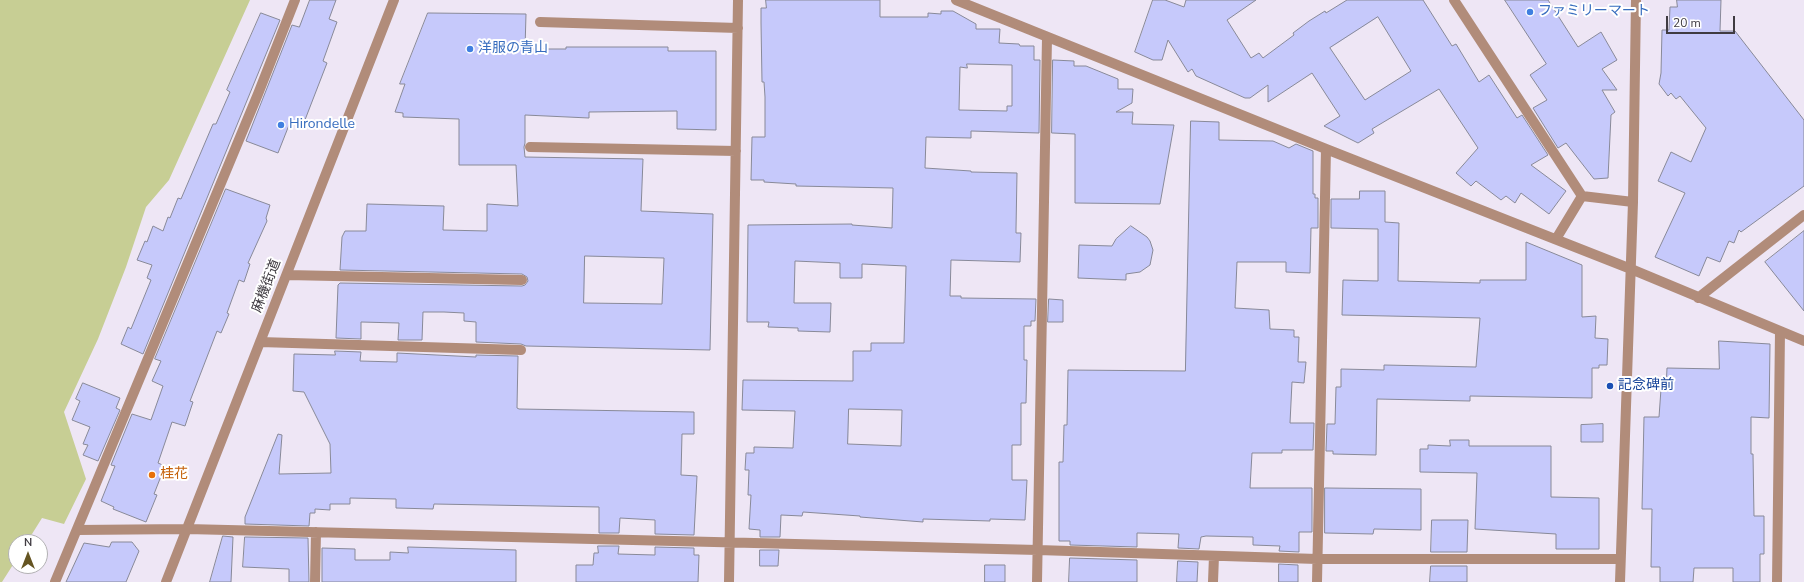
<!DOCTYPE html>
<html>
<head>
<meta charset="utf-8">
<style>
  body { margin:0 }
  #map { position:relative; width:1804px; height:582px; overflow:hidden; background:#eee6f5; font-family:"Nunito Sans",sans-serif }
  canvas { display:block }
  .north { position:absolute; left:8px; top:534px; width:40px; height:40px; box-sizing:border-box; background:#fff; border:1px solid #b2b1b3; border-radius:50%; rotate:0deg; font-size:11px; font-weight:700; line-height:16px; text-align:center; color:#3f3b41 }
  .north::after { content:''; display:block; margin:auto; width:14px; height:18px; background:#655522; clip-path:polygon(50% 0,100% 100%,50% 72%,0 100%) }
  .scale { position:absolute; left:1666px; top:16px; width:69px; height:18px; box-sizing:border-box; border:2px solid #3f3b41; border-top:0; padding-left:5px; font-size:12px; line-height:14px; white-space:nowrap; color:#3f3b41; -webkit-text-stroke:3px #fff; paint-order:stroke }
</style>
</head>
<body>
<div id="map">
<canvas width="1804" height="582"></canvas>
<div class="north">N</div>
<div class="scale">20 m</div>
</div>
<script>
const c = document.querySelector('canvas').getContext('2d');
c.lineJoin = 'round';
function fill(path, color) { c.fillStyle = color; c.fill(path, 'evenodd'); }
function trace(path, color, width, dash) { c.strokeStyle = color; c.lineWidth = width; c.lineCap = dash ? 'butt' : 'round'; c.setLineDash(dash || []); c.stroke(path); }
function write(font, color, halo, rows, align = 'center') {
  c.font = font + ' "Nunito Sans","Noto Sans JP",sans-serif'; c.lineWidth = 4; c.setLineDash([]); c.textBaseline = 'middle'; c.strokeStyle = halo; c.fillStyle = color; for (const [text, x, y, turn = 0] of rows) {
    c.save(); c.translate(x, y); c.rotate((+turn || 0) * Math.PI / 180); c.textAlign = isNaN(turn) ? turn : align; if (halo) c.strokeText(text, 0, 0); c.fillText(text, 0, 0); c.restore();
  }
}
const green = new Path2D(`
  M 0,0 L 250,0 L 169,180 L 146,207 L 126,267 L 98,339 L 64,412 L 86,479 L 64,524 L 42,518 L 27,542 L 16,542 L 16,560 L 2,582 L 0,582 Z`);
const building = new Path2D(`
  M 310,0 L 336,0 L 329,19 L 337,22 L 323,61 L 327,63 L 303,125 L 291,120 L 278,153 L 246,141 L 292,25 L 299,27 Z
  M 766,0 L 880,0 L 880,17 L 928,17 L 928,13 L 941,14 L 941,11 L 953,11 L 976,24 L 976,29 L 1000,29 L 999,43 L 1019,44 L 1020,46 L 1034,46 L 1034,60 L 1040,60 L 1039,133 L 971,131 L 971,138 L 926,137 L 925,168 L 971,171 L 971,172 L 1017,173 L 1016,229 L 1016,233 L 1021,233 L 1020,262 L 951,260 L 950,296 L 961,296 L 961,298 L 1036,299 L 1035,321 L 1031,321 L 1031,326 L 1024,326 L 1024,360 L 1027,360 L 1026,403 L 1021,403 L 1021,445 L 1012,445 L 1012,480 L 1027,480 L 1025,520 L 990,519 L 990,521 L 923,519 L 923,522 L 860,517 L 860,516 L 803,512 L 802,516 L 781,515 L 780,537 L 760,537 L 760,530 L 749,529 L 751,495 L 748,495 L 749,470 L 745,470 L 746,453 L 754,453 L 754,447 L 793,448 L 795,411 L 742,410 L 743,380 L 853,381 L 853,351 L 871,351 L 871,343 L 904,343 L 906,266 L 862,264 L 862,278 L 840,278 L 840,263 L 795,261 L 794,303 L 831,303 L 830,332 L 798,331 L 798,328 L 768,327 L 769,322 L 747,322 L 748,225 L 852,224 L 852,225 L 892,228 L 893,188 L 796,186 L 796,184 L 764,182 L 764,180 L 751,180 L 752,137 L 765,137 L 765,97 L 764,82 L 762,82 L 761,23 L 761,8 L 766,8 ZM 967,64 L 1012,65 L 1012,106 L 1007,106 L 1007,111 L 959,110 L 960,67 L 967,68 ZM 849,409 L 902,410 L 901,446 L 848,444 Z
  M 1153,0 L 1165,0 L 1184,7 L 1186,0 L 1256,0 L 1227,20 L 1251,58 L 1259,53 L 1263,58 L 1294,35 L 1293,33 L 1309,21 L 1325,11 L 1326,13 L 1347,0 L 1423,0 L 1452,46 L 1456,44 L 1479,82 L 1489,75 L 1517,118 L 1522,115 L 1548,155 L 1531,165 L 1566,191 L 1549,214 L 1521,193 L 1515,203 L 1506,196 L 1501,200 L 1476,181 L 1471,186 L 1456,173 L 1478,148 L 1439,89 L 1372,129 L 1374,133 L 1358,143 L 1324,126 L 1340,116 L 1312,73 L 1268,102 L 1268,85 L 1250,98 L 1245,98 L 1196,76 L 1192,69 L 1188,72 L 1168,40 L 1162,60 L 1153,60 L 1135,52 ZM 1378,17 L 1411,71 L 1365,100 L 1330,48 Z
  M 1505,0 L 1548,0 L 1578,47 L 1601,32 L 1617,60 L 1602,69 L 1617,90 L 1602,90 L 1615,112 L 1611,115 L 1608,178 L 1594,179 L 1566,143 L 1558,148 L 1533,108 L 1547,100 L 1530,75 L 1546,64 Z
  M 1677,0 L 1721,0 L 1720,31 L 1735,31 L 1804,120 L 1804,186 L 1741,232 L 1739,230 L 1734,243 L 1729,241 L 1720,262 L 1707,257 L 1699,276 L 1655,257 L 1685,193 L 1658,181 L 1671,152 L 1691,162 L 1706,128 L 1680,96 L 1676,99 L 1671,93 L 1668,96 L 1659,84 L 1661,73 L 1662,30 L 1669,30 L 1670,7 L 1677,7 Z
  M 261,13 L 280,20 L 143,354 L 121,344 L 128,327 L 131,329 L 151,280 L 147,278 L 152,265 L 137,260 L 145,241 L 147,242 L 153,226 L 163,231 L 168,217 L 170,218 L 178,198 L 181,199 L 213,124 L 216,124 L 230,92 L 227,90 Z
  M 428,13 L 526,14 L 525,49 L 566,49 L 566,47 L 668,47 L 668,51 L 716,51 L 716,130 L 677,129 L 677,111 L 589,112 L 589,118 L 525,115 L 525,143 L 524,147 L 525,157 L 643,159 L 641,211 L 713,214 L 710,350 L 526,346 L 521,344 L 476,342 L 476,322 L 464,321 L 464,313 L 444,312 L 423,312 L 422,340 L 398,340 L 399,323 L 361,322 L 361,339 L 336,338 L 338,285 L 340,283 L 522,286 L 525,285 L 528,281 L 527,277 L 522,274 L 340,270 L 342,237 L 345,231 L 366,231 L 367,204 L 444,206 L 443,230 L 487,231 L 487,204 L 518,206 L 516,165 L 459,165 L 459,119 L 403,117 L 403,113 L 395,112 L 405,84 L 400,84 ZM 585,256 L 664,258 L 662,304 L 584,303 Z
  M 1053,60 L 1074,61 L 1074,66 L 1086,66 L 1118,79 L 1118,89 L 1133,89 L 1132,103 L 1116,112 L 1133,112 L 1132,124 L 1174,125 L 1160,204 L 1075,203 L 1075,134 L 1052,133 Z
  M 1191,121 L 1219,122 L 1219,140 L 1273,141 L 1289,148 L 1296,144 L 1313,151 L 1313,194 L 1315,194 L 1315,198 L 1318,198 L 1318,228 L 1311,228 L 1310,273 L 1286,272 L 1286,262 L 1237,262 L 1235,308 L 1269,310 L 1270,329 L 1294,330 L 1294,337 L 1299,337 L 1298,362 L 1306,362 L 1304,383 L 1292,382 L 1290,423 L 1314,423 L 1313,450 L 1282,450 L 1282,453 L 1252,453 L 1250,488 L 1312,488 L 1312,532 L 1299,532 L 1299,552 L 1279,551 L 1280,546 L 1253,545 L 1253,537 L 1206,536 L 1201,537 L 1199,549 L 1178,548 L 1179,534 L 1137,533 L 1137,547 L 1070,545 L 1070,541 L 1059,541 L 1059,462 L 1063,462 L 1064,425 L 1067,425 L 1068,370 L 1185,371 Z
  M 226,189 L 270,205 L 266,218 L 267,221 L 248,263 L 250,264 L 244,282 L 239,280 L 227,313 L 229,314 L 221,333 L 217,331 L 190,401 L 193,402 L 185,426 L 172,422 L 158,463 L 165,466 L 154,494 L 157,495 L 146,522 L 113,509 L 114,507 L 101,501 L 115,466 L 111,465 L 132,414 L 151,420 L 163,386 L 152,381 L 161,361 L 155,359 Z
  M 1360,191 L 1385,191 L 1385,222 L 1399,223 L 1398,281 L 1480,283 L 1480,280 L 1526,280 L 1526,242 L 1582,265 L 1582,317 L 1596,316 L 1595,338 L 1608,339 L 1607,365 L 1599,365 L 1599,368 L 1592,368 L 1592,398 L 1470,396 L 1470,401 L 1377,399 L 1376,455 L 1333,454 L 1333,451 L 1326,451 L 1327,424 L 1335,424 L 1336,387 L 1341,387 L 1341,369 L 1384,370 L 1384,365 L 1476,367 L 1480,318 L 1342,315 L 1343,280 L 1378,281 L 1378,229 L 1331,228 L 1331,199 L 1359,199 Z
  M 1131,226 L 1147,237 L 1150,241 L 1153,250 L 1150,265 L 1140,272 L 1126,274 L 1126,280 L 1078,278 L 1079,245 L 1112,246 L 1116,239 Z
  M 1804,231 L 1804,311 L 1765,262 Z
  M 1049,299 L 1063,300 L 1063,322 L 1048,322 Z
  M 1719,341 L 1770,344 L 1769,418 L 1751,417 L 1751,454 L 1753,454 L 1754,516 L 1764,516 L 1764,554 L 1760,554 L 1760,582 L 1733,582 L 1733,568 L 1694,568 L 1693,582 L 1660,582 L 1660,567 L 1651,567 L 1652,509 L 1642,509 L 1644,417 L 1659,417 L 1661,389 L 1666,389 L 1667,368 L 1719,369 Z
  M 335,351 L 361,352 L 360,361 L 397,362 L 397,353 L 476,357 L 476,355 L 518,356 L 517,408 L 519,409 L 694,412 L 694,434 L 682,434 L 681,475 L 697,476 L 694,535 L 655,534 L 655,520 L 620,518 L 619,533 L 599,533 L 599,507 L 434,504 L 433,509 L 396,508 L 396,499 L 350,498 L 350,504 L 330,504 L 330,510 L 315,509 L 315,513 L 310,513 L 309,526 L 245,524 L 245,517 L 278,434 L 282,435 L 279,474 L 331,473 L 330,444 L 304,392 L 293,391 L 294,354 L 335,355 Z
  M 83,383 L 120,398 L 116,408 L 120,410 L 98,461 L 83,455 L 88,445 L 83,444 L 90,427 L 72,420 L 80,401 L 76,399 Z
  M 1603,424 L 1603,442 L 1581,442 L 1581,425 Z
  M 1450,440 L 1469,440 L 1469,446 L 1551,446 L 1551,497 L 1599,498 L 1599,549 L 1556,549 L 1556,534 L 1475,529 L 1477,473 L 1420,472 L 1420,449 L 1428,449 L 1428,445 L 1450,446 Z
  M 1325,488 L 1421,489 L 1421,530 L 1374,529 L 1373,534 L 1325,533 Z
  M 1432,520 L 1468,520 L 1467,552 L 1431,552 Z
  M 223,536 L 233,537 L 231,582 L 210,582 Z
  M 245,537 L 308,538 L 309,582 L 289,582 L 289,569 L 243,567 Z
  M 112,542 L 132,542 L 139,551 L 126,582 L 66,582 L 84,543 L 109,547 Z
  M 598,546 L 619,546 L 618,554 L 655,555 L 655,547 L 694,548 L 694,555 L 699,555 L 698,582 L 576,582 L 576,565 L 593,565 L 594,553 L 598,553 Z
  M 408,547 L 516,550 L 516,582 L 322,582 L 322,548 L 355,549 L 355,560 L 390,560 L 390,552 L 408,553 Z
  M 760,550 L 779,550 L 778,566 L 760,566 Z
  M 1070,558 L 1137,560 L 1137,582 L 1069,582 Z
  M 1178,561 L 1198,562 L 1197,582 L 1177,582 Z
  M 1279,564 L 1298,565 L 1298,582 L 1279,582 Z
  M 985,565 L 1005,565 L 1005,582 L 985,582 Z
  M 1431,566 L 1467,566 L 1467,582 L 1430,582 Z`);
const minor = new Path2D(`
  M 956,0 L 1326,149 L 1631,269 L 1804,341
  M 1454,0 L 1582,196 L 1633,202
  M 540,22 L 738,28
  M 530,147 L 736,151
  M 1556,239 L 1582,196
  M 287,275 L 522,280
  M 1698,298 L 1804,215
  M 260,342 L 521,350
  M 77,530 L 187,529 L 1038,550 L 1317,559 L 1620,559
  M 55,582 L 258,94 L 295,0
  M 166,582 L 394,0
  M 315,582 L 316,532
  M 729,582 L 738,0
  M 1037,582 L 1047,38
  M 1213,582 L 1214,556
  M 1317,582 L 1326,149
  M 1620,582 L 1633,202 L 1636,0
  M 1777,582 L 1780,331`);
const markers = [
  [1530,12,4,"#3f7fe0"],
  [470,49,4,"#3f7fe0"],
  [281,125,4,"#3f7fe0"],
  [1610,386,4,"#1a4fb4"],
  [152,475,4,"#e8710a"]
];
const shopNames = [
  ["ファミリーマート",1538,12],
  ["洋服の青山",478,49],
  ["Hirondelle",289,125]
];
const streetNames = [
  ["麻機街道",267,286,-69]
];
const transitNames = [
  ["記念碑前",1618,386]
];
const foodNames = [
  ["桂花",160,475]
];
fill(green, '#c7ce94');
fill(building, '#c6c9fb');
trace(building, '#888998', 1);
trace(minor, '#b18c7a', 10);
for (const [x, y, r, color] of markers) { const dot = new Path2D(); dot.arc(x, y, r, 0, 2 * Math.PI); c.fillStyle = color; c.fill(dot); trace(dot, '#fff', 1.5); }
write('14px', '#366cbe', '#fff', shopNames, 'left');
write('14px', '#3f3b41', '#fff', streetNames);
write('14px', '#164399', '#fff', transitNames, 'left');
write('14px', '#c56008', '#fff', foodNames, 'left');
</script>
</body>
</html>
